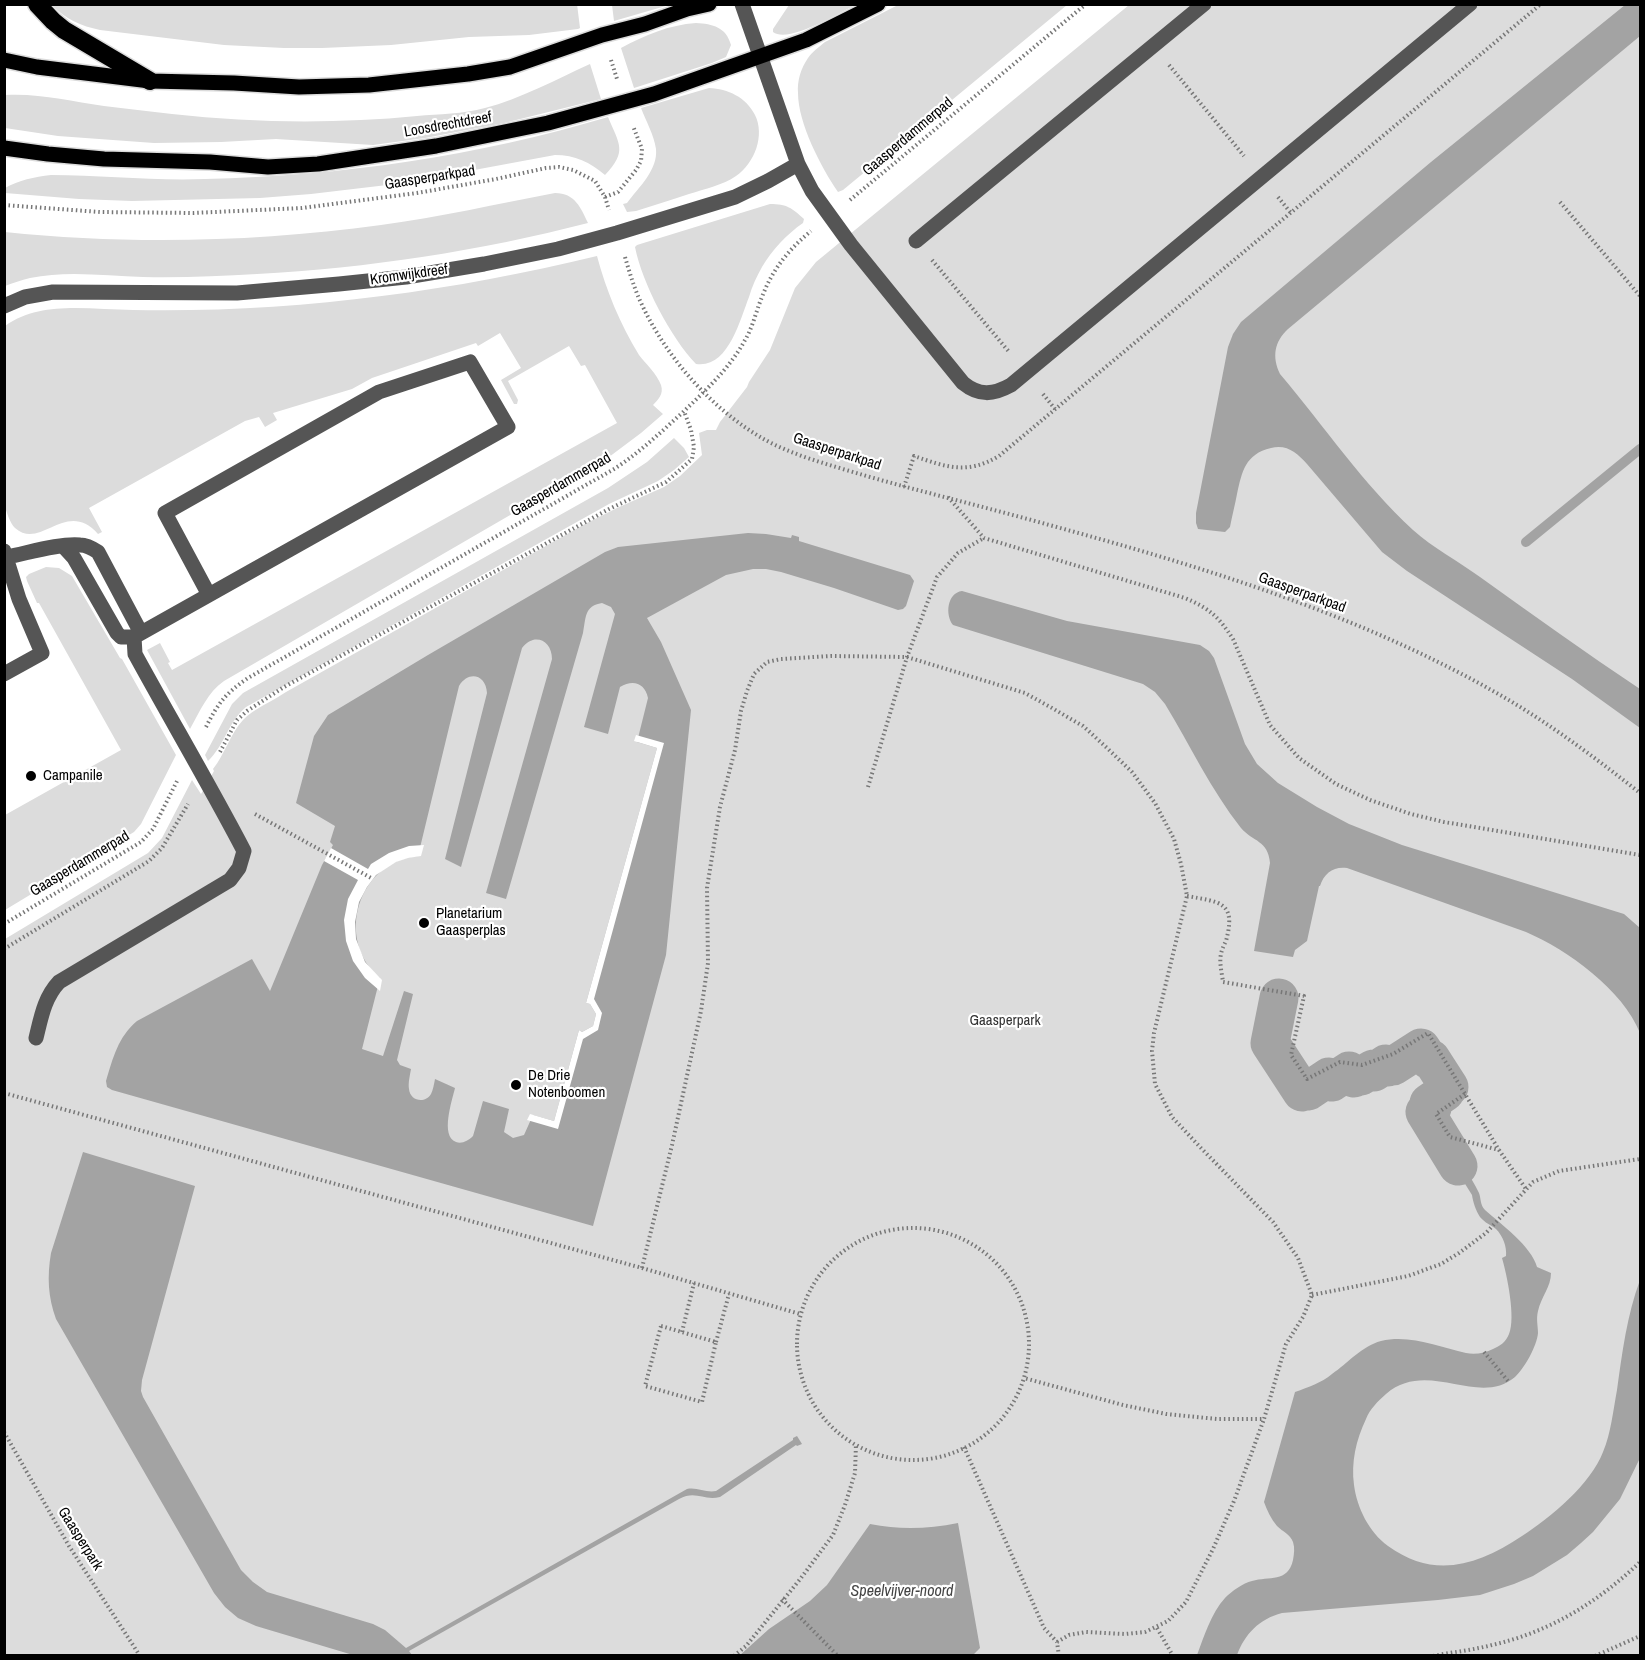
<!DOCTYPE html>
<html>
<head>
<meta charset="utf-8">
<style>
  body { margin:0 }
  #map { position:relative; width:1645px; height:1660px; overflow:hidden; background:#fff; font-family:"Archivo Narrow",sans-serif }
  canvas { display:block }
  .frame { position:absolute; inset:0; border:6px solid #000; pointer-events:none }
</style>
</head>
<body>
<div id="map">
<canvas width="1645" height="1660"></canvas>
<div class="frame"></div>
</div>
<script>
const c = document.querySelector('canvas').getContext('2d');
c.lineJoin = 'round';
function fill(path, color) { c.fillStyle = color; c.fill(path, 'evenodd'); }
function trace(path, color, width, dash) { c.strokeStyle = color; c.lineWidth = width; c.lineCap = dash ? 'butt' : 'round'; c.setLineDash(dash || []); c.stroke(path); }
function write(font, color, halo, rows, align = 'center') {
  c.font = font + ' "Archivo Narrow",sans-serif'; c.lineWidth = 4.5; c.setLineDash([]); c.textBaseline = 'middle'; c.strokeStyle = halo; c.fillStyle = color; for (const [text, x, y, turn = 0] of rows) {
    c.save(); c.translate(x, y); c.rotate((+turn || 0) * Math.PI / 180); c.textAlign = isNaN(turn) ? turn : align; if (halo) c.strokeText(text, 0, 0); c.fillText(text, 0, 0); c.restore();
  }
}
const green = new Path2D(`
  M 577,4 L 580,28 L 578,29 L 529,35 L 469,37 L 391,45 L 322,48 L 284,48 L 224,45 L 100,30 C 81,26 65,19 52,5 Z
  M 612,5 L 612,4 L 669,5 L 614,21 Z
  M 789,5 L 789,4 L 855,5 C 839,13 788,44 773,32 L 773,29 Z
  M 898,5 L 1067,5 L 843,190 L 838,192 C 821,167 798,123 798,93 C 797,81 801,68 808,58 C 813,51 819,47 825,42 Z
  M 1129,5 L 1640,5 L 1640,1655 L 5,1656 L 5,939 L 148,853 L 162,838 L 192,780 L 201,794 L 214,771 L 213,769 C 225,754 230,734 243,720 C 253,709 273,701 286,692 L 585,524 L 617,508 L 664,487 L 680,476 L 702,455 L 699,433 L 707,430 L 716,430 L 720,422 L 747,387 L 749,382 L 770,350 L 795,288 L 816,262 Z
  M 696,23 C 713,24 726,27 731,45 L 726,57 L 712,63 L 634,88 L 621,48 C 645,35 669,25 696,23 Z
  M 590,64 L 601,99 L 504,123 L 425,138 L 373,145 L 276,139 L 221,142 L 154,143 L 58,136 L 5,128 L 5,95 C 39,93 70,101 104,106 C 126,109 149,111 172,114 C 253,123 335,124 417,116 C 439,114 463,114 485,108 C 520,99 557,79 590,64 Z
  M 709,88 C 728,89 746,97 755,115 C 765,135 755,163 736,176 C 723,185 705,189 689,194 C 672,200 654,205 636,211 L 627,212 L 623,204 L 627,203 C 639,187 658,170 656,149 C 654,135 646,121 641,108 Z
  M 608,117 C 619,144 628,151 605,175 C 590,162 575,155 555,155 L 404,183 L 311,194 L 260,198 L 132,201 L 79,199 L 5,193 L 5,188 C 19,180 34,177 51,175 C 102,175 153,181 205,179 C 341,176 478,156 608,117 Z
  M 555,193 C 575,193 581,208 588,223 C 480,251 368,268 257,274 C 219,276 181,278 143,277 C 107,276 67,270 30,278 C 21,280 13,283 5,286 L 5,232 C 129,245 257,242 381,225 C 440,217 497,204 555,193 Z
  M 770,204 C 787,204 792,208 804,219 L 803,223 C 787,234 772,250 762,267 C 757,276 752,286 749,297 C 740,320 728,369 696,364 C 671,338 642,283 635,247 L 637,245 Z
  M 597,256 C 606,290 620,324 639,355 C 646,364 657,374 661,385 C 664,394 658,400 653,405 L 663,414 L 641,433 L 605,460 L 224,681 C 208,692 200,711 190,729 L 147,650 L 160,643 L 170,662 L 168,663 L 172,670 L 617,423 L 585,365 L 581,366 L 569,346 L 508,381 L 518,400 L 517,404 L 514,404 L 501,380 L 521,368 L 500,333 L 478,346 L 476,343 L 372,378 L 352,389 L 273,413 L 277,420 L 265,427 L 259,417 L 245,421 L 89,508 L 102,532 L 98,534 C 66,498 41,551 15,528 C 10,523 7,513 5,507 L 5,326 C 41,300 90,310 133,310 C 289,313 445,293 597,256 Z
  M 674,438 L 684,448 L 689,457 L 674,470 L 658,481 L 609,504 L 246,707 C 228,722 225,745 208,761 L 205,755 L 232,704 L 243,693 L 608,488 L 647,462 Z
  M 46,567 L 59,568 L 72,576 L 120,658 L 122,659 L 176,755 L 141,824 L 134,832 L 5,910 L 5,815 L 121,750 L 39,603 L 37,603 L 27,581 L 26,577 L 29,574 Z`);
const water = new Path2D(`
  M 1625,5 L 1640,5 L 1640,36 L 1288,329 C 1274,342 1272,357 1280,374 C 1324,426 1363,484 1413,530 C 1433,548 1458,561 1480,577 C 1533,615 1586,653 1640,689 L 1640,728 L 1572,679 L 1407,571 L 1382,552 L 1307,464 C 1297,453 1287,444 1271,448 C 1245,454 1242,472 1237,494 C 1235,505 1232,516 1230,527 L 1225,532 L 1198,529 L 1196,523 L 1196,513 L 1228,347 L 1233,334 L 1241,322 L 1431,162 Z
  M 748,533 L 766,534 L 791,538 L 792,535 L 799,537 L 799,541 L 910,575 L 914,581 L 906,606 L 903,609 L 898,610 L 834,588 L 781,572 L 766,569 L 753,569 L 726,575 L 647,618 L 661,642 L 691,710 L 666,955 L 593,1226 L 112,1090 L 107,1087 L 106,1081 C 113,1058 118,1037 137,1021 L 252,959 L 270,991 L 322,865 L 333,845 L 330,842 L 335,826 L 296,803 L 314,736 L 328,715 L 428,655 L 605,552 L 618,547 ZM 602,603 L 611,607 L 615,614 L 584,727 L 608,734 L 620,687 C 633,679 645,683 648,698 L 637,742 L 657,748 L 586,1003 L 590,1004 L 596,1014 L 593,1026 L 582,1032 L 579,1030 L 554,1121 L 533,1115 L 524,1135 L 513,1138 L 504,1132 L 509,1109 L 483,1101 L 473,1136 C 468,1141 462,1144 456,1142 C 440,1136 452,1101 455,1088 L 435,1079 C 434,1084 433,1090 431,1094 C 425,1104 410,1101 409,1089 C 408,1083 410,1075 411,1069 L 400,1065 L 397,1060 L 413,994 L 404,991 L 383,1056 L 362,1049 L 380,978 C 334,940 358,861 418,856 L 459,686 C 469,670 486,675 487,693 L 445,859 L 461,867 L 522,648 C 534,632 552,640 552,659 L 486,893 L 506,899 L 583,633 C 586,618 584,606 602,603 Z
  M 962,591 L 1067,621 L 1200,645 L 1209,651 L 1214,658 L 1245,744 L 1257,764 L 1278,783 L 1317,807 L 1349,824 L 1402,845 L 1624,914 L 1640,928 L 1640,1033 C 1623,990 1568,950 1526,932 L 1347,868 C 1334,866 1324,873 1320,886 L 1319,886 L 1307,941 L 1295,950 L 1293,957 L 1254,951 L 1270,863 C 1268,840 1253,842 1241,828 C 1211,790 1190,745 1165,704 L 1155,692 L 1143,684 L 953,625 C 945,615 947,593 962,591 Z
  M 1434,1118 L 1448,1140 L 1446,1141 C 1457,1157 1471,1176 1479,1193 C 1481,1198 1480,1205 1485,1210 C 1501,1224 1532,1247 1537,1267 L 1551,1273 C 1551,1287 1541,1297 1538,1311 C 1536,1319 1538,1326 1538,1333 C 1537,1346 1524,1369 1515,1377 C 1478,1408 1428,1358 1386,1394 C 1378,1401 1370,1409 1366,1419 C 1356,1440 1351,1462 1354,1485 C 1357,1508 1369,1532 1388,1546 C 1435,1580 1478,1565 1522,1536 C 1550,1518 1591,1484 1603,1452 C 1611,1433 1613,1411 1617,1390 C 1622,1353 1627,1315 1640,1280 L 1640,1458 L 1620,1499 L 1593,1532 L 1581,1543 L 1567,1555 L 1533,1576 L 1514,1584 L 1480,1595 L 1438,1600 L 1282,1613 C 1259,1619 1245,1634 1237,1655 L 1197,1655 C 1204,1637 1211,1613 1225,1598 C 1232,1591 1243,1583 1252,1581 C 1269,1576 1288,1583 1293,1560 C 1294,1554 1295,1548 1293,1542 C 1290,1534 1283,1532 1277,1526 C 1271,1519 1267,1510 1264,1502 L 1295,1392 C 1309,1387 1321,1383 1332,1374 C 1348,1363 1362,1346 1381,1341 C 1410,1334 1439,1347 1466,1353 C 1475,1355 1485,1353 1493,1349 C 1500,1346 1506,1342 1509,1334 C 1516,1318 1507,1275 1502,1258 L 1506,1256 C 1507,1247 1503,1236 1496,1229 C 1491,1225 1485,1223 1480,1217 C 1476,1211 1473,1202 1472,1195 L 1427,1123 Z
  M 83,1152 L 195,1186 L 142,1380 L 141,1391 L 143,1397 L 241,1570 L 253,1582 L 267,1592 L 373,1624 L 385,1630 L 406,1648 L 687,1489 C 697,1487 706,1493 716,1491 L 793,1440 L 793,1438 L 797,1436 L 802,1444 L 797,1446 L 796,1445 L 720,1497 C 703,1501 696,1490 679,1499 L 409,1651 L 412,1655 L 353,1655 L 256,1626 L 238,1618 L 225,1607 L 214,1593 L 56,1319 C 48,1297 47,1277 51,1253 Z
  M 958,1523 L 980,1648 L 973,1655 L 739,1656 L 769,1629 L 810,1601 L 827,1585 L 870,1524 C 900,1530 928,1529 958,1523 Z`);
const pier = new Path2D(`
  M 636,735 L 664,743 L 594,999 L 602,1013 L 598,1030 L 583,1039 L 558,1129 L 527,1120 L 530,1114 L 554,1121 L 579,1030 L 582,1032 L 593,1026 L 596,1014 L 590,1004 L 586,1003 L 657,748 L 634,741 Z
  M 424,845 L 421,856 L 408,858 L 396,862 L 376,875 L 367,887 L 359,902 L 355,922 L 356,939 L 365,962 L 382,980 L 380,991 L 365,978 L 353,961 L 346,941 L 344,920 L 348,899 L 358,880 L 324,861 L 331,848 L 368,869 L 371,864 L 389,853 L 409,846 Z`);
const stream = new Path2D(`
  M 1526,542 L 1640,449`);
const canal = new Path2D(`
  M 1279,998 L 1270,1043 L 1302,1092 L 1307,1089 L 1308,1091 L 1329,1077 L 1332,1082 L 1349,1071 L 1354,1078 L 1360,1074 L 1361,1076 L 1373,1069 L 1374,1072 L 1386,1064 L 1388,1067 L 1392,1065 L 1393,1066 L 1421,1048 L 1429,1060 L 1431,1059 L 1449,1087 L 1444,1090 L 1445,1092 L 1429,1103 L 1432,1108 L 1425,1112 L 1458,1166`);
const path = new Path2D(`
  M 611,60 L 617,79
  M 1169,65 L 1244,156
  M 605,197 L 618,192 L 636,170 L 641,161 L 642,149 L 633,126
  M 1278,197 L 1291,213
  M 850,200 L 1086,4
  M 1560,202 L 1640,296
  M 4,205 L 100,212 L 193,213 L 302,208 L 417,193 L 496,179 L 546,168 L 559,167 L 573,170 L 595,181 L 605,197 L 609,210
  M 625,257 C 630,274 635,291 643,307 C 668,359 712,409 762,438 C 791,455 830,465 863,475 C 926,493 989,508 1053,526 C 1203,567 1357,614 1493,691 C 1545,720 1593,756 1640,793
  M 932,260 L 1010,353
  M 1043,394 L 1055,409
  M 904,487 L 914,456 C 946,467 967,475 999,456 L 1541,4
  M 948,497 L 984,538 L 1185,598 C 1209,608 1219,617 1233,639 L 1270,725 L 1299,758 L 1336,784 L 1370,800 L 1411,814 L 1444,822 L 1640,855
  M 206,727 C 218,703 226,693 248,678 L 614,469 C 639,453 660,433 682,413 C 705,391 730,368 745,340 C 753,327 756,311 762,297 C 772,270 789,249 811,231
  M 220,752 L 237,720 L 247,711 L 284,687 L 609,509 L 666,482 L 692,459 L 694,447 L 691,430 L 684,411
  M 868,787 L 907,657 L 937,577 L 958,553 L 984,538
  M 255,814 L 373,879
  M 1187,896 C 1219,902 1237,901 1226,941 C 1224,945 1222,949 1221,954 C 1219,962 1222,974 1223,982 L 1304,996 L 1291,1055 L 1307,1079 L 1340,1062 L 1362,1065 L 1393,1054 L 1428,1033 L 1499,1150 L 1526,1189
  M 4,924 L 141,842 L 153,829 L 177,781
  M 4,949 L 149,861 L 162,848 L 188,804
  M 4,1093 L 642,1268 L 800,1314
  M 1465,1094 L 1436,1114 L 1450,1137 L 1499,1150
  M797 1344a116 116 0 1 1 232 0a116 116 0 1 1-232 0Z
  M 642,1268 L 672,1145 L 701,1011 L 708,963 L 707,888 L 720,807 L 735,750 L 741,711 L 747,691 L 754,674 L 767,662 L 781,659 L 831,656 L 907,657 L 1025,693 L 1052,708 L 1083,726 L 1106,747 L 1132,772 L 1155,803 L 1174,839 L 1181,864 L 1187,896 L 1154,1033 L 1152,1051 L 1155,1084 L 1172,1117 L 1201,1148 L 1273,1222 L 1298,1258 L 1312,1295 L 1303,1317 L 1286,1344 L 1264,1419 L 1217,1419 L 1166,1414 L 1123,1405 L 1024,1378
  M 1312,1295 L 1408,1276 L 1441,1264 L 1459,1253 L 1486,1233 L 1533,1182 L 1559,1171 L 1640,1159
  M 661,1326 L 716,1342 L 702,1402 L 645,1386 Z
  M 682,1332 L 694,1283
  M 716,1342 L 729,1294
  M 1484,1352 L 1508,1381
  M 4,1432 L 69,1546 L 140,1656
  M 964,1447 L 1044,1628 L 1057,1642 L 1059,1656
  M 782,1599 L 838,1656
  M 1157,1628 L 1173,1656
  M 1057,1642 L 1069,1635 L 1086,1632 L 1125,1634 L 1145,1632 L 1168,1621 L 1186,1602 L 1213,1549 L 1234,1501 L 1264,1419
  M 734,1656 L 746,1646 L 801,1578 L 833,1535 L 845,1505 L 855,1473 L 856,1444
  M 1433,1656 C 1453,1652 1473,1650 1492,1645 C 1550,1632 1598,1602 1640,1562
  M 1595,1656 L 1640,1636`);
const minor = new Path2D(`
  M 742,4 L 798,164 L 812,191 L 851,245 L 963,383 C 979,396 993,395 1011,385 L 1470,4
  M 916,241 L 1204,4
  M 4,306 L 25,297 L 53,292 L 237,293 L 339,284 L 406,277 L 484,264 L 558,249 L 617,233 L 735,197 L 768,181 L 798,164
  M 63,546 L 74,558 L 117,633 L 121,637 L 134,637 L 508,427 L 470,362 L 379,392 L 165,513 L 209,595
  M 4,551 L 19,599 L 42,653 L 4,674
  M 7,557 C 28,553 60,543 80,545 C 87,545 92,548 98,552 L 141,633
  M 36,1038 C 41,1018 44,998 59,982 L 230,880 L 239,868 L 244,851 C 209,784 171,720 135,654 L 134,637`);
const major = new Path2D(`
  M 4,60 L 37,67 L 150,81 L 234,83 L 299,87 L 369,85 L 468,74 L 510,67 L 602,35 L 645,24 L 687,9 L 709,4
  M 4,148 L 48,154 L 104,159 L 210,162 L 268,167 L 318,164 L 436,146 L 548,123 L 654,94 L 806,40 L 878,4`);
const highway = new Path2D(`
  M 37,4 L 53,21 L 64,30 L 150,81`);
const markers = [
  [31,776,6,"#000"],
  [424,923,6,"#000"],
  [516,1085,6,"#000"]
];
const streetNames = [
  ["Loosdrechtdreef",448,125,-10],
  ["Gaasperdammerpad",908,137,-40],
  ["Gaasperparkpad",430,178,-9],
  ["Kromwijkdreef",409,275,-8],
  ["Gaasperparkpad",837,452,18],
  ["Gaasperdammerpad",561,485,-30],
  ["Gaasperparkpad",1302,593,20],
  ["Gaasperdammerpad",80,864,-31],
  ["Gaasperpark",80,1539,58]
];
const poiNames = [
  ["Campanile",43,776],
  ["Planetarium",436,914],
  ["Gaasperplas",436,931],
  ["De Drie",528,1076],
  ["Notenboomen",528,1093]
];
const parkNames = [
  ["Gaasperpark",1005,1021]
];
const waterNames = [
  ["Speelvijver-noord",902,1592]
];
fill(green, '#dcdcdc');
fill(water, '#a3a3a3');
fill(pier, '#fff');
trace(stream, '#a3a3a3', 10);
trace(canal, '#a3a3a3', 39);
trace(major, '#dbdbdb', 18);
trace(highway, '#dbdbdb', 21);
trace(path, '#777', 4, [1.5, 3]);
trace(minor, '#555', 15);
trace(major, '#000', 15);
trace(highway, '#000', 18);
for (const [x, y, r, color] of markers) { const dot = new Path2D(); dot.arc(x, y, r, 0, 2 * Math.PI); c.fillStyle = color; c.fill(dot); trace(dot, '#fff', 2); }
write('15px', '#000', '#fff', streetNames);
write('15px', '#000', '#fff', poiNames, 'left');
write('15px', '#333', '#fff', parkNames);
write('italic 16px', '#444', '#fff', waterNames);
</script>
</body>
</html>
